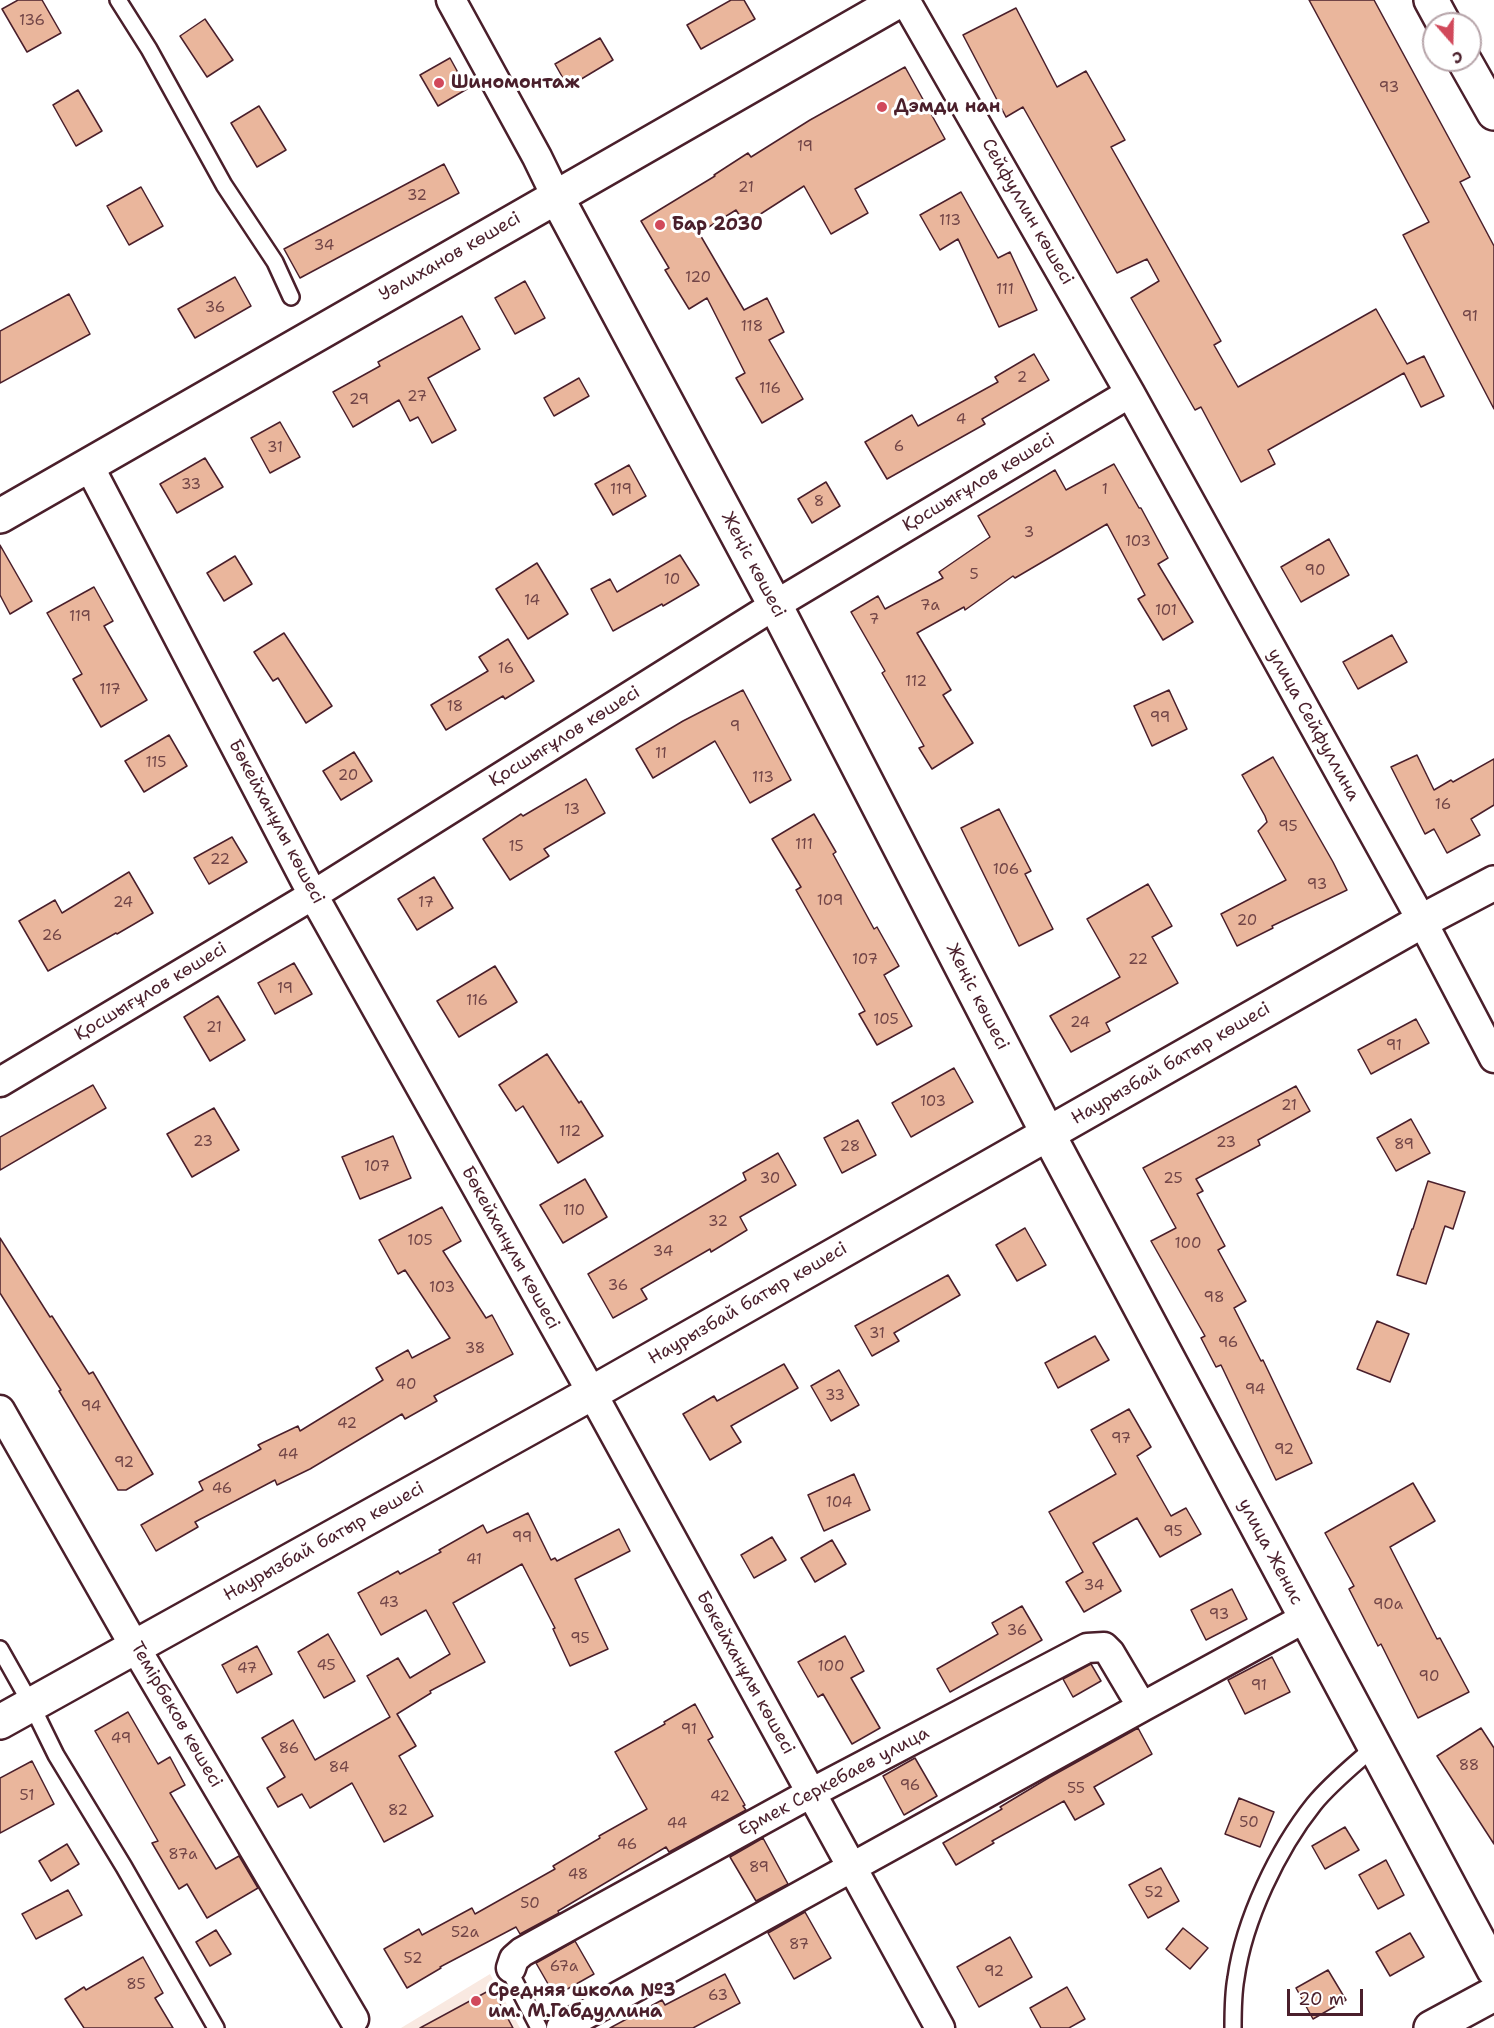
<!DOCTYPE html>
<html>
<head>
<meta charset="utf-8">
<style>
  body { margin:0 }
  #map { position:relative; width:1494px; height:2028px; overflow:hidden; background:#fff; font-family:"Shantell Sans",sans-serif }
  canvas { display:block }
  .north { position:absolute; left:1422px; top:12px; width:60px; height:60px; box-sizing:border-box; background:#fff; border:2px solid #b7a5aa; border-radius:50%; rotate:160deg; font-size:16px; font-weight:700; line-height:24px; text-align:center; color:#4a1f2b }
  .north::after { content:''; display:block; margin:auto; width:21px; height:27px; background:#d1495b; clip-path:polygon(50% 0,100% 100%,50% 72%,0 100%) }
  .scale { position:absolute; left:1287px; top:1989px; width:76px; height:27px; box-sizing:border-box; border:3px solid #4a1f2b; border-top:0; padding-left:8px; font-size:18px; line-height:21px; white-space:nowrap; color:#4a1f2b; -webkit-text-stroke:4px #fff; paint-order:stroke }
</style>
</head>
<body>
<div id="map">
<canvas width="1494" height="2028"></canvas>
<div class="north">С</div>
<div class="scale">20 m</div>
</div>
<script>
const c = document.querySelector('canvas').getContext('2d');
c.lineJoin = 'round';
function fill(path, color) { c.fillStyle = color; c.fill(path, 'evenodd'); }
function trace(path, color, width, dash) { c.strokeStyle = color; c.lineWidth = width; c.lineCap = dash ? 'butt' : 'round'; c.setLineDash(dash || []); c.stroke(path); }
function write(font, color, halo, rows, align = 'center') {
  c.font = font + ' "Shantell Sans",sans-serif'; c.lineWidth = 6; c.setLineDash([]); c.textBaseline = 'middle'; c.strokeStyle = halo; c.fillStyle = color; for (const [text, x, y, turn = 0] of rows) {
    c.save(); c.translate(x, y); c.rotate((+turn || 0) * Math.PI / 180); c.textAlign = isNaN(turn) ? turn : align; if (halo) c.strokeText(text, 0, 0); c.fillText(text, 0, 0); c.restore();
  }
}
const built = new Path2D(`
  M 490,1974 L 520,2028 L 401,2028 Z`);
const building = new Path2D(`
  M 18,0 L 42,0 L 61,33 L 27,52 L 2,9 Z
  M 731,0 L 744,0 L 755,19 L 701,49 L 687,25 Z
  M 1309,0 L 1374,0 L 1470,177 L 1460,182 L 1494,246 L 1494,409 L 1403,235 L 1429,222 Z
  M 1016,8 L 1057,87 L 1086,71 L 1125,140 L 1111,147 L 1221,341 L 1214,345 L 1238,387 L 1376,309 L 1407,364 L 1424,356 L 1444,396 L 1421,407 L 1404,373 L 1268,450 L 1275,464 L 1241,482 L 1201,407 L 1195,410 L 1131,298 L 1159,281 L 1147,259 L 1117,273 L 1023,107 L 1006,117 L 963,35 Z
  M 205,19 L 233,60 L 207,77 L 180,36 Z
  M 600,38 L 613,60 L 568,87 L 555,64 Z
  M 450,58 L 467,89 L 438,106 L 420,75 Z
  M 905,67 L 945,139 L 855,189 L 868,213 L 831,234 L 804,186 L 745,224 L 736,210 L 699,233 L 744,310 L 767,298 L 784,332 L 769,340 L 803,399 L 762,423 L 736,378 L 745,373 L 707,298 L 689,309 L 665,270 L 669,268 L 641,221 L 715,176 L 714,175 L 748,153 L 751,157 L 810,120 Z
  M 78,90 L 102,131 L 76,146 L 53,105 Z
  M 259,106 L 286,150 L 257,167 L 231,123 Z
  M 444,164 L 459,193 L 300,278 L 284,249 Z
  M 141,187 L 163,226 L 129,245 L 107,206 Z
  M 961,192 L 998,258 L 1010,252 L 1037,310 L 999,327 L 958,239 L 940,250 L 920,215 Z
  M 235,277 L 251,306 L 195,338 L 178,309 Z
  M 525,281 L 545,318 L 515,334 L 495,298 Z
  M 69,294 L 90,334 L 0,383 L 0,331 Z
  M 462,316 L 480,349 L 428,378 L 456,430 L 432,443 L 418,417 L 410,421 L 399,400 L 353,427 L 333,392 L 380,366 L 378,362 Z
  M 1034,354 L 1049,380 L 982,419 L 985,424 L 887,479 L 865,442 L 912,415 L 918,426 L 998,382 L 995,377 Z
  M 579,378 L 589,396 L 554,416 L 544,398 Z
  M 280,422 L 300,457 L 270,473 L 251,438 Z
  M 205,458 L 223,487 L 177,513 L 160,484 Z
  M 1114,464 L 1139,508 L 1141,508 L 1168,558 L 1158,564 L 1193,622 L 1163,640 L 1138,599 L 1145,595 L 1107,524 L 1015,578 L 1013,576 L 965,610 L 964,607 L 917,633 L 951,690 L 943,695 L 973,743 L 932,769 L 919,748 L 924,746 L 882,673 L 885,671 L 851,612 L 878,596 L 885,609 L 943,578 L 939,572 L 990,537 L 978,516 L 1055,470 L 1066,490 Z
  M 629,465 L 646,496 L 613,515 L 595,484 Z
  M 826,482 L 840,506 L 812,523 L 798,499 Z
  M 1329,539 L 1349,575 L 1301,602 L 1281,567 Z
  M 0,545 L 32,601 L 10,614 L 0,595 Z
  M 680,555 L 699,585 L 663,606 L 662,604 L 613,631 L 591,589 L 610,579 L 617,592 Z
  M 235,556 L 252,584 L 224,601 L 207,573 Z
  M 537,563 L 568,614 L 528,639 L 496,589 Z
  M 94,587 L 113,621 L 104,626 L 147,700 L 101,727 L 73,679 L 82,674 L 47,613 Z
  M 284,633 L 332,706 L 306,723 L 278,678 L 273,681 L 254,652 Z
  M 1392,635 L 1407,662 L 1358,689 L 1343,662 Z
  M 508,639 L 534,681 L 505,699 L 503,696 L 446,730 L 431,705 L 488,671 L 479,657 Z
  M 743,690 L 791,780 L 750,803 L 715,741 L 653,778 L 636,749 L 683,721 Z
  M 1169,690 L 1187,729 L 1152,746 L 1134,706 Z
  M 169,735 L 187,766 L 144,792 L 125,761 Z
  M 354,752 L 372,781 L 341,800 L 323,771 Z
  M 1417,755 L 1434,790 L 1451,780 L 1453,782 L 1494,759 L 1494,805 L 1471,819 L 1480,835 L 1447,853 L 1434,829 L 1425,834 L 1391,767 Z
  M 1273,757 L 1333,862 L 1347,890 L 1272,926 L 1273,928 L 1237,946 L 1221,914 L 1286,880 L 1258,831 L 1267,822 L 1265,816 L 1242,775 Z
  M 586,779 L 605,813 L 544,849 L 549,856 L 510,880 L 483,839 L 521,814 L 523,816 Z
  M 999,809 L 1031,871 L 1025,874 L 1053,929 L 1019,946 L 961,828 Z
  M 814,814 L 836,852 L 833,854 L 874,929 L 877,927 L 899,966 L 884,975 L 912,1026 L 877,1045 L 859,1014 L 865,1011 L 796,890 L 801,887 L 772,839 Z
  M 232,837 L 247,862 L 209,884 L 194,858 Z
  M 129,872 L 153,913 L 117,934 L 116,933 L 48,971 L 19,921 L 55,900 L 62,913 Z
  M 434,877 L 453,908 L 417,930 L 398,899 Z
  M 1148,884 L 1172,926 L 1152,937 L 1178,983 L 1106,1023 L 1110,1031 L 1071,1052 L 1050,1016 L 1120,977 L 1087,919 Z
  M 294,963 L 312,994 L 275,1014 L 258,983 Z
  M 495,966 L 517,1002 L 459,1037 L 437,1001 Z
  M 218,996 L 245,1040 L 210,1061 L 184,1017 Z
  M 1416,1019 L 1429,1043 L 1371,1074 L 1358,1050 Z
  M 547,1054 L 579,1103 L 581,1101 L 603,1136 L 558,1163 L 523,1106 L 516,1111 L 499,1085 Z
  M 954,1068 L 973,1102 L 911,1137 L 892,1103 Z
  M 93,1085 L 106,1108 L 0,1170 L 0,1137 Z
  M 1296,1086 L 1310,1111 L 1258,1140 L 1260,1145 L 1196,1179 L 1203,1191 L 1197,1194 L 1225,1246 L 1218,1250 L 1246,1301 L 1234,1308 L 1261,1361 L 1263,1360 L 1312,1463 L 1276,1480 L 1221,1365 L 1216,1367 L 1201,1338 L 1205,1336 L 1151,1241 L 1176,1228 L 1143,1168 Z
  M 214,1108 L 239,1150 L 192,1177 L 167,1134 Z
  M 1411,1119 L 1430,1153 L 1396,1171 L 1377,1138 Z
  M 858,1120 L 876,1155 L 842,1173 L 824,1138 Z
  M 393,1136 L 411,1178 L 360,1199 L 342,1157 Z
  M 778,1153 L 796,1185 L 740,1217 L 747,1230 L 711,1252 L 710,1249 L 641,1289 L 647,1299 L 613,1318 L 588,1274 L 746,1180 L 743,1173 Z
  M 585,1179 L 607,1217 L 563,1243 L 540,1205 Z
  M 1428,1181 L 1465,1192 L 1453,1229 L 1445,1226 L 1426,1284 L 1397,1275 L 1412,1229 L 1413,1229 Z
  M 442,1207 L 461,1241 L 443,1251 L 486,1318 L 492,1315 L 513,1354 L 434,1396 L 437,1401 L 405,1419 L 402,1414 L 310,1469 L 277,1485 L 275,1480 L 195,1522 L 198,1527 L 156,1551 L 141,1525 L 203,1490 L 199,1482 L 261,1449 L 258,1445 L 298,1426 L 300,1431 L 383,1380 L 376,1368 L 408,1350 L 412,1358 L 450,1338 L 405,1270 L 398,1274 L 379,1240 Z
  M 1025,1228 L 1046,1265 L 1017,1281 L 996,1245 Z
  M 0,1238 L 50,1317 L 52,1316 L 89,1374 L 93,1372 L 153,1474 L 126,1490 L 118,1490 L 59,1391 L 61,1390 L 0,1293 Z
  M 948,1275 L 960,1295 L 894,1333 L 899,1341 L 872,1356 L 855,1326 Z
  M 1377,1321 L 1409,1334 L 1390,1382 L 1357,1369 Z
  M 1095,1336 L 1109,1360 L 1058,1388 L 1045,1363 Z
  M 784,1364 L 798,1388 L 731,1426 L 741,1442 L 710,1460 L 683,1414 L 714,1396 L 717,1401 Z
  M 839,1370 L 859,1405 L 831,1421 L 811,1386 Z
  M 1129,1409 L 1151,1447 L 1137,1456 L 1171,1516 L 1186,1508 L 1201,1534 L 1160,1557 L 1137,1518 L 1093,1543 L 1121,1591 L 1084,1612 L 1066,1582 L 1083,1572 L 1049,1512 L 1116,1474 L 1091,1430 Z
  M 854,1474 L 870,1510 L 824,1531 L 808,1495 Z
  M 1413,1483 L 1435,1521 L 1390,1547 L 1437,1639 L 1440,1638 L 1469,1692 L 1418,1718 L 1381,1644 L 1378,1646 L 1349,1589 L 1354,1586 L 1325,1533 Z
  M 528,1513 L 551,1560 L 555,1558 L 557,1561 L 619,1529 L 630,1551 L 575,1579 L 608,1649 L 570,1666 L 553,1629 L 555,1628 L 522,1564 L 453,1603 L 485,1662 L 430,1691 L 431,1693 L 397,1714 L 416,1746 L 399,1756 L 433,1816 L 384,1842 L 352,1783 L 310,1808 L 302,1794 L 278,1807 L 267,1788 L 285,1777 L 262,1738 L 293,1720 L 315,1760 L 390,1717 L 367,1676 L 398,1658 L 410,1678 L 450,1654 L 426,1610 L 381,1635 L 358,1593 L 398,1571 L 400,1574 L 441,1552 L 439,1550 L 483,1525 L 487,1533 Z
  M 772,1537 L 786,1560 L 754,1578 L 741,1555 Z
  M 832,1540 L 846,1564 L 815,1582 L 801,1558 Z
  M 1232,1589 L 1247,1619 L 1206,1640 L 1191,1610 Z
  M 1022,1606 L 1042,1640 L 950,1692 L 937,1669 L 998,1634 L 992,1623 Z
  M 328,1634 L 355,1681 L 324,1698 L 298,1652 Z
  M 845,1636 L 864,1671 L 851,1678 L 880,1728 L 852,1744 L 823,1694 L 818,1697 L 798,1662 Z
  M 257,1646 L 272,1674 L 237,1693 L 222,1665 Z
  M 1272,1657 L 1290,1692 L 1245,1714 L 1228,1680 Z
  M 1091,1664 L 1101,1681 L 1073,1697 L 1063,1679 Z
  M 695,1704 L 713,1737 L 708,1740 L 745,1805 L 743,1806 L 746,1810 L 669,1852 L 666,1847 L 558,1911 L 559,1913 L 520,1934 L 516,1927 L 440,1967 L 441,1968 L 407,1988 L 384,1949 L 419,1929 L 422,1935 L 472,1908 L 475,1914 L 555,1869 L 553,1866 L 600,1838 L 599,1836 L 647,1809 L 615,1752 L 665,1724 L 664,1722 Z
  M 128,1712 L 158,1764 L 170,1757 L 185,1785 L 170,1793 L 216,1869 L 239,1856 L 258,1888 L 207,1918 L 187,1884 L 179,1889 L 152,1843 L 158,1841 L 95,1731 Z
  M 1138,1728 L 1152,1754 L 1094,1787 L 1104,1804 L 1075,1820 L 1064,1801 L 992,1841 L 994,1843 L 956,1865 L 943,1843 L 1002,1809 L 1000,1807 L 1050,1777 Z
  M 1481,1728 L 1494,1748 L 1494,1844 L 1437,1756 Z
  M 915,1758 L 937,1796 L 904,1815 L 883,1776 Z
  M 32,1761 L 54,1804 L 0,1833 L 0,1778 Z
  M 1239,1798 L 1274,1812 L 1260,1847 L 1225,1834 Z
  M 1345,1827 L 1359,1850 L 1325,1869 L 1312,1846 Z
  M 763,1838 L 788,1884 L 756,1901 L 730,1857 Z
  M 67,1844 L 79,1864 L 51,1881 L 39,1861 Z
  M 1386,1860 L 1404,1895 L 1378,1909 L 1359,1875 Z
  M 1161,1868 L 1179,1901 L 1148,1918 L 1129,1885 Z
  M 68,1890 L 82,1915 L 36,1939 L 22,1914 Z
  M 805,1912 L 831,1958 L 794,1979 L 768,1933 Z
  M 1183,1928 L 1208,1948 L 1190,1969 L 1166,1949 Z
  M 216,1930 L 231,1954 L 210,1966 L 196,1942 Z
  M 1410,1933 L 1424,1957 L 1390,1976 L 1376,1952 Z
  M 1010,1937 L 1032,1977 L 979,2007 L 957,1967 Z
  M 575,1941 L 594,1974 L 555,1996 L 536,1963 Z
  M 143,1957 L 163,1993 L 155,1998 L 173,2028 L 84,2028 L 65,1999 L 84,1987 L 86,1990 Z
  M 1328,1970 L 1346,2000 L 1313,2019 L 1296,1988 Z
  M 725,1974 L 740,2003 L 693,2028 L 610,2028 L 662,2000 L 665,2005 Z
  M 1067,1987 L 1085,2019 L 1069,2028 L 1041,2028 L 1030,2008 Z
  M 492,1989 L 513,2028 L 420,2028 Z`);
const lane = new Path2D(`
  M 118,0 L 149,49 L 224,185 L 275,262 L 291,297
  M 0,1649 L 31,1704 L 56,1755 L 124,1867 L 216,2028
  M 511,1968 L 512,1976 L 539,2028
  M 1233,2028 C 1233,2011 1233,1994 1236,1978 C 1244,1920 1278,1849 1314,1804 C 1331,1783 1354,1765 1374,1747`);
const street = new Path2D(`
  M 451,0 L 537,157 L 556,196
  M 905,0 L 1130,393 L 1422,921 L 1494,1058
  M 88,464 L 313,895 L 592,1393 L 940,2028
  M 0,1082 L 313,895 L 775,605 L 1130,393
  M 0,1410 L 135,1647 L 354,2019
  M 511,1968 L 514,1959 L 522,1952 L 811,1793 L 1087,1648 L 1104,1647 L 1110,1653 L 1142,1707 L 1305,1618
  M 561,2028 L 1142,1707`);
const secondary = new Path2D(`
  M 1431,0 L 1444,24
  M 1464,60 L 1494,113
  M 556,196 L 775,605 L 1048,1134 L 1494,1970
  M 0,1722 L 592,1393 L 1422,921 L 1494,883
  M 1431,2028 L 1494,1994`);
const primary = new Path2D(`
  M 0,516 L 900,0`);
const markers = [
  [439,83,6,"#d1495b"],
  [882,107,6,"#d1495b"],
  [660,225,6,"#d1495b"],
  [476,2001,6,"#d1495b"]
];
const numberNames = [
  ["136",32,21],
  ["93",1389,88],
  ["19",805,147],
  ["21",746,188],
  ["32",417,196],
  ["113",950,221],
  ["34",324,246],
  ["120",698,278],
  ["111",1005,290],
  ["36",215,308],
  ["91",1470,317],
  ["118",752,327],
  ["2",1022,378],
  ["116",770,389],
  ["27",417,397],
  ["29",359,400],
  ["4",961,420],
  ["6",899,447],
  ["31",275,448],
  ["33",191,485],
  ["119",621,490],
  ["1",1105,490],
  ["8",819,502],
  ["3",1029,533],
  ["103",1138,542],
  ["90",1315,571],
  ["5",974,575],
  ["10",672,580],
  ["14",532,601],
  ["7а",930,606],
  ["101",1166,611],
  ["119",80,617],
  ["7",874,620],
  ["16",506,669],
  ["112",916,682],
  ["117",110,690],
  ["18",455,707],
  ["99",1160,718],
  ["9",735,727],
  ["11",661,754],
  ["115",156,763],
  ["20",348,776],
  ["113",763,778],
  ["16",1443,805],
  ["13",572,810],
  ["95",1288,827],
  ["111",804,845],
  ["15",516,847],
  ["22",220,860],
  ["106",1006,870],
  ["93",1317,885],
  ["109",830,901],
  ["24",123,903],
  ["17",426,903],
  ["20",1247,921],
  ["26",52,936],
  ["107",865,960],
  ["22",1138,960],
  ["19",285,989],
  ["116",477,1001],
  ["105",886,1020],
  ["24",1080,1023],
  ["21",214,1028],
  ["91",1394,1046],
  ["103",933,1102],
  ["21",1289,1106],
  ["112",570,1132],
  ["23",203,1142],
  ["23",1226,1143],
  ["89",1404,1145],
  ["28",850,1147],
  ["107",377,1167],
  ["30",770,1179],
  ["25",1173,1179],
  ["110",574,1211],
  ["32",718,1222],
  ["105",420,1241],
  ["100",1188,1244],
  ["34",663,1252],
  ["36",618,1286],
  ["103",442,1288],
  ["98",1214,1298],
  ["31",877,1334],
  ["96",1228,1343],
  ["38",475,1349],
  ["40",406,1385],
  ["94",1255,1390],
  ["33",835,1396],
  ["94",91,1407],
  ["42",347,1424],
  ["97",1121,1439],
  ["92",1284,1450],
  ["44",288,1455],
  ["92",124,1463],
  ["46",222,1489],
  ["104",839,1503],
  ["95",1173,1532],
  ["99",522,1538],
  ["41",474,1560],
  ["34",1094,1586],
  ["43",389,1603],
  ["90а",1388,1605],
  ["93",1219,1615],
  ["36",1017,1631],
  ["95",580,1639],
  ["45",326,1666],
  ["100",831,1667],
  ["47",247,1669],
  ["90",1429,1677],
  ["91",1259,1686],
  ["91",689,1730],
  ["49",121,1739],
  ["86",289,1749],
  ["88",1469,1766],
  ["84",339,1768],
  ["96",910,1786],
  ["55",1076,1789],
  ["51",27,1796],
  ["42",720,1797],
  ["82",398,1811],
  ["50",1249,1823],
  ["44",677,1824],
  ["46",627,1845],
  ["87а",183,1855],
  ["89",759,1868],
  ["48",578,1875],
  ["52",1154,1893],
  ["50",530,1904],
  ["52а",465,1933],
  ["87",799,1945],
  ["52",413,1959],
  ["67а",564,1967],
  ["92",994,1972],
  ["85",136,1985],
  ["63",718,1996]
];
const poiNames = [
  ["Шиномонтаж",451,83],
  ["Дэмди нан",894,107],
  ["Бар 2030",672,225],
  ["Средняя школа №3",488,1991],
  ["им. М.Габдуллина",488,2012]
];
const streetNames = [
  ["Сейфуллин көшесі",1027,212,60],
  ["Уәлиханов көшесі",450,257,-30],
  ["Қосшығұлов көшесі",979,483,-31],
  ["Жеңіс көшесі",753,565,62],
  ["улица Сейфуллина",1313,725,61],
  ["Қосшығұлов көшесі",565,737,-32],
  ["Бөкейханұлы көшесі",276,822,62],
  ["Қосшығұлов көшесі",151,992,-31],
  ["Жеңіс көшесі",977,997,63],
  ["Наурызбай батыр көшесі",1171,1064,-30],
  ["Бөкейханұлы көшесі",510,1248,61],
  ["Наурызбай батыр көшесі",748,1304,-30],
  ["Наурызбай батыр көшесі",324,1542,-29],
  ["улица Женис",1270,1552,62],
  ["Бөкейханұлы көшесі",745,1673,61],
  ["Темірбеков көшесі",176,1715,60],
  ["Ермек Серкебаев улица",834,1782,-28]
];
fill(built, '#f9e9e1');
fill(building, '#eab69c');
trace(building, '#4a1f2b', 1.5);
trace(lane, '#4a1f2b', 20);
trace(street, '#4a1f2b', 33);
trace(secondary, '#4a1f2b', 38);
trace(primary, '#4a1f2b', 38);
trace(lane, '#fff', 15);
trace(street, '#fff', 28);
trace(secondary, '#fff', 33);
trace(primary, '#fff', 33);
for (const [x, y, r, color] of markers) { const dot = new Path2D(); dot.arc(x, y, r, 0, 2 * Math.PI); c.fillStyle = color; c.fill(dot); trace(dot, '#fff', 2); }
write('15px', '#724547', null, numberNames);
write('bold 18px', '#4a1f2b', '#fff', poiNames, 'left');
write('18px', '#4a1f2b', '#fff', streetNames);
</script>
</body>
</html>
